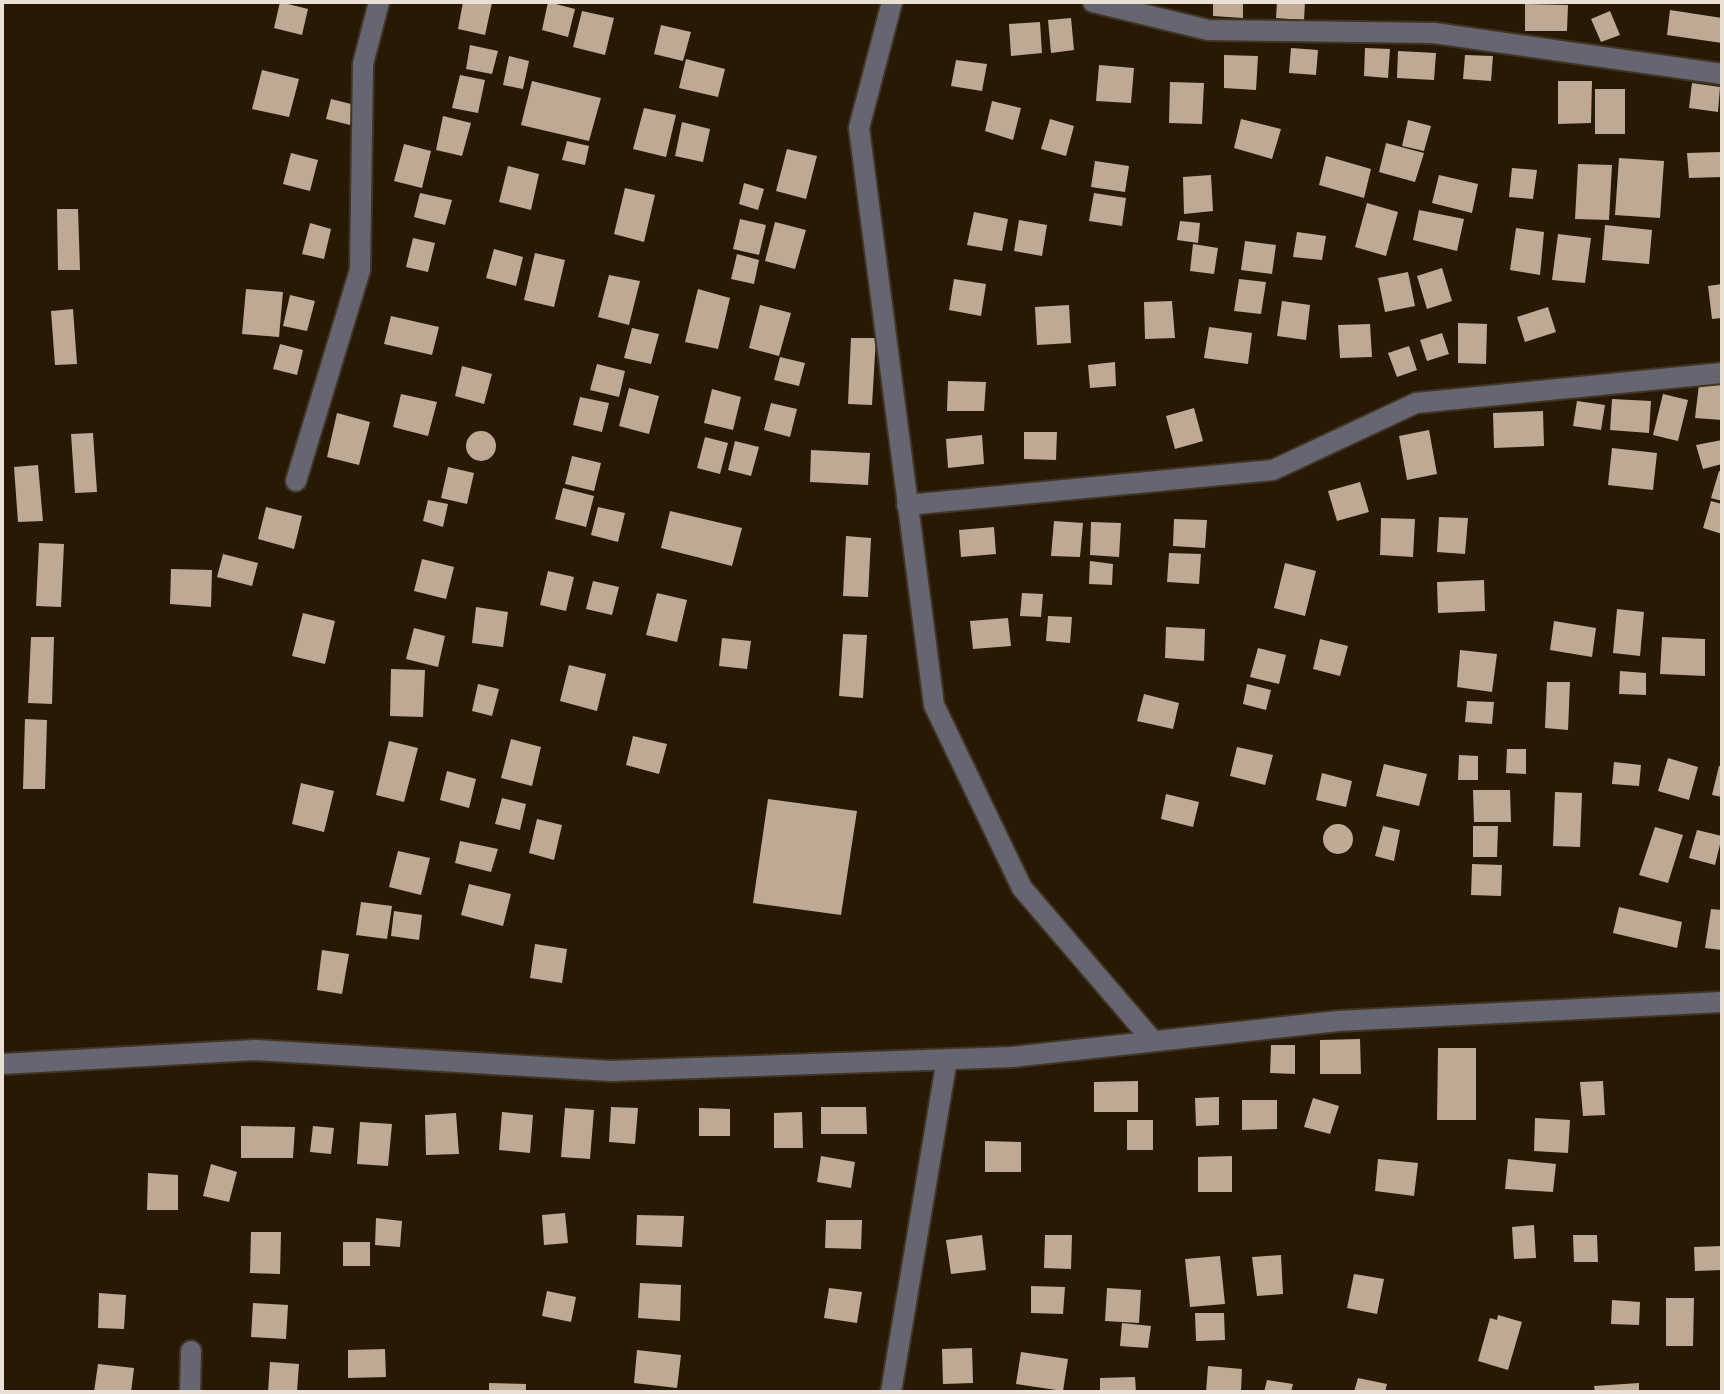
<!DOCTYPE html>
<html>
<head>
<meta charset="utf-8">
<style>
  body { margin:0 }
  #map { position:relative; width:1724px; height:1394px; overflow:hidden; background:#271906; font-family:Ubuntu,sans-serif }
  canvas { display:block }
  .frame { position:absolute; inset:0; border:4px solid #eae0d4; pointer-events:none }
</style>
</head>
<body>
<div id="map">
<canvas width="1724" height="1394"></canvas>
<div class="frame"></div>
</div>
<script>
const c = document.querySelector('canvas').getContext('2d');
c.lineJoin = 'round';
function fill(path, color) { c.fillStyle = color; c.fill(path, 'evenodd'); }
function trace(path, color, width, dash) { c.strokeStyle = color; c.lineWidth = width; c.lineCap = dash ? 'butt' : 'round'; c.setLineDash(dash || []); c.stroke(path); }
const building = new Path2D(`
  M 280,2 L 308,9 L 302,35 L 274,28 Z
  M 463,2 L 492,3 L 485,35 L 458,29 Z
  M 548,2 L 575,9 L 568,37 L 542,30 Z
  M 1213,2 L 1243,2 L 1243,18 L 1213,16 Z
  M 1277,2 L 1305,2 L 1304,20 L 1276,18 Z
  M 1525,4 L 1568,5 L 1567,31 L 1525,31 Z
  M 1670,10 L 1722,18 L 1722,43 L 1667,35 Z
  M 582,11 L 614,18 L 605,55 L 573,47 Z
  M 1610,11 L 1620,35 L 1601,42 L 1591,19 Z
  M 1071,18 L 1074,50 L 1051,53 L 1048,20 Z
  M 1040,22 L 1042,53 L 1011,56 L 1009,24 Z
  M 661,25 L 691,32 L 683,61 L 654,54 Z
  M 470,45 L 498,51 L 492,74 L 466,69 Z
  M 1291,48 L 1318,50 L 1316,75 L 1289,73 Z
  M 1365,48 L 1390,49 L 1388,78 L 1364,76 Z
  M 1398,51 L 1436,53 L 1434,80 L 1397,78 Z
  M 1224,55 L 1258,56 L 1256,90 L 1224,88 Z
  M 1465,55 L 1493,56 L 1491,81 L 1463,79 Z
  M 509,56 L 529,61 L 523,89 L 503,85 Z
  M 686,59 L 725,69 L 718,97 L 679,88 Z
  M 956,60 L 987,64 L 982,91 L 951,86 Z
  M 1099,65 L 1134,68 L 1131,103 L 1096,101 Z
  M 262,70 L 299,79 L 289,117 L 252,109 Z
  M 460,75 L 485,80 L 478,113 L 452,108 Z
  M 532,81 L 601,98 L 589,141 L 521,125 Z
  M 1558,81 L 1592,81 L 1591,123 L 1558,124 Z
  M 1170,82 L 1204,83 L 1202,124 L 1169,123 Z
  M 1692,83 L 1720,87 L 1718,112 L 1689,108 Z
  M 1595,89 L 1625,89 L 1625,134 L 1595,134 Z
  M 331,99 L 355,105 L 350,125 L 326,119 Z
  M 992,101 L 1021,108 L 1013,140 L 985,131 Z
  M 644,108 L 676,115 L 666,157 L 633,149 Z
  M 443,116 L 471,123 L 462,156 L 436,150 Z
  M 1050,119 L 1074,126 L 1066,156 L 1041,149 Z
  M 1241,119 L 1281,129 L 1272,159 L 1234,148 Z
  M 1408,120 L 1431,126 L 1424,151 L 1402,146 Z
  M 682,122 L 710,129 L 703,162 L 675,156 Z
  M 567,141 L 589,146 L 585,165 L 562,160 Z
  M 1386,143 L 1424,153 L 1415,182 L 1379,172 Z
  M 404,144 L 431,151 L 422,188 L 394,181 Z
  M 787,149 L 817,156 L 806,199 L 776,191 Z
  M 1722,152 L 1722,177 L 1689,178 L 1687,153 Z
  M 291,153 L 318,160 L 310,191 L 283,184 Z
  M 1326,156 L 1371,169 L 1364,198 L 1319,185 Z
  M 1619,158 L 1664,161 L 1660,218 L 1615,215 Z
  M 1095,161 L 1129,166 L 1125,192 L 1091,187 Z
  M 1578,164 L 1612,165 L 1609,220 L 1575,219 Z
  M 508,166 L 539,174 L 531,210 L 499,202 Z
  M 1512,168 L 1537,170 L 1533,199 L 1509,197 Z
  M 1211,175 L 1213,211 L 1184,214 L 1183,177 Z
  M 1439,175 L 1478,184 L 1472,213 L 1432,203 Z
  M 744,183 L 764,189 L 758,210 L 739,204 Z
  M 625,188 L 655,195 L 644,242 L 614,234 Z
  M 420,193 L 452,200 L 445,225 L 414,217 Z
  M 1094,193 L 1126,198 L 1122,226 L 1089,221 Z
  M 1367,203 L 1398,212 L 1386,256 L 1355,247 Z
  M 57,209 L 78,209 L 80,270 L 58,270 Z
  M 1419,210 L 1464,219 L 1457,251 L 1413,240 Z
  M 974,212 L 1008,219 L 1002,251 L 967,245 Z
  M 740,219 L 766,225 L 759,255 L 733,249 Z
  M 1019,220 L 1047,225 L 1042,256 L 1014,251 Z
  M 1180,221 L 1200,223 L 1198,243 L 1177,240 Z
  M 775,222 L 806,230 L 795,269 L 765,261 Z
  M 310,223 L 331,229 L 324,259 L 302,254 Z
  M 1605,225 L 1652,230 L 1649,264 L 1602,260 Z
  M 1516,228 L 1544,232 L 1540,275 L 1510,270 Z
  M 1297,232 L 1326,236 L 1322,260 L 1293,257 Z
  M 1558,234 L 1591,238 L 1585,283 L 1552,280 Z
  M 413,238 L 435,243 L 428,272 L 406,267 Z
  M 1245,241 L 1276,245 L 1272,274 L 1241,270 Z
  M 1193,244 L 1218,248 L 1214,274 L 1190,271 Z
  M 494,249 L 523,257 L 516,286 L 486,278 Z
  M 535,253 L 565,260 L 554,307 L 524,300 Z
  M 737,254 L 759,260 L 754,284 L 731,279 Z
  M 1442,268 L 1452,301 L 1427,309 L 1417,276 Z
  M 1408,272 L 1415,306 L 1385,312 L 1378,278 Z
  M 609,275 L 640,281 L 629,325 L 598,317 Z
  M 954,279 L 986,284 L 981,316 L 949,310 Z
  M 1239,279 L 1266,282 L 1261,314 L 1234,311 Z
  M 1722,284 L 1722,318 L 1712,319 L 1708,286 Z
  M 246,289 L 283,292 L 279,337 L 242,334 Z
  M 698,289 L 730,298 L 718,349 L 685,342 Z
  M 290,295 L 315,301 L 307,331 L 283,326 Z
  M 1172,301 L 1175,338 L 1145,339 L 1144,302 Z
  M 1282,301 L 1310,305 L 1306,340 L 1277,336 Z
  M 760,305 L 791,313 L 779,356 L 749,348 Z
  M 1069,305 L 1071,343 L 1037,345 L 1035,307 Z
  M 1548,307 L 1556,332 L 1525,342 L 1517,317 Z
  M 73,309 L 77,364 L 55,365 L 51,311 Z
  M 391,316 L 439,327 L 432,355 L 384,344 Z
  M 1458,323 L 1487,324 L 1486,364 L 1458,363 Z
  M 1370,324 L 1372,357 L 1340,358 L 1338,325 Z
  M 1209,327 L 1252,333 L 1248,364 L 1204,358 Z
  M 632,328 L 659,334 L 651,364 L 624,358 Z
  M 1442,333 L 1449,354 L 1427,361 L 1420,340 Z
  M 851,338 L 876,338 L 872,405 L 848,404 Z
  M 280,344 L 303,350 L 297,375 L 273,369 Z
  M 1409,346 L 1417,370 L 1397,377 L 1388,353 Z
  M 780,357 L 805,363 L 799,386 L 774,380 Z
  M 1115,362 L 1116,386 L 1090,388 L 1088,365 Z
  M 597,364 L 625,371 L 619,397 L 590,390 Z
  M 462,366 L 492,374 L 484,404 L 455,396 Z
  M 948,381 L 986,382 L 984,411 L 947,411 Z
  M 1699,384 L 1722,385 L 1722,420 L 1695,418 Z
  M 629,388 L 659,396 L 649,434 L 619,426 Z
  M 712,389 L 741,397 L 733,430 L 704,423 Z
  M 401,394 L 437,402 L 428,436 L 393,427 Z
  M 1663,394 L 1688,400 L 1678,441 L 1653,435 Z
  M 580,397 L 609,403 L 602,432 L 573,425 Z
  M 1612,399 L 1651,401 L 1649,433 L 1610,430 Z
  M 1577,401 L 1605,405 L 1601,430 L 1573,426 Z
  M 771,403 L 797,409 L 790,437 L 764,430 Z
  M 1194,408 L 1203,441 L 1175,449 L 1166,416 Z
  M 1543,411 L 1544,446 L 1494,448 L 1493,413 Z
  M 337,413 L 370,422 L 359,465 L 327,457 Z
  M 1429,430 L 1437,474 L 1407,480 L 1399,436 Z
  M466 446a15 15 0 1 1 30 0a15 15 0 1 1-30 0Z
  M 1024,432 L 1057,432 L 1056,460 L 1024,459 Z
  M 93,433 L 97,492 L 75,493 L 71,434 Z
  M 982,435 L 984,464 L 948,468 L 946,439 Z
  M 705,437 L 728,443 L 720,474 L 697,468 Z
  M 1722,440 L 1722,464 L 1703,469 L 1696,445 Z
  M 735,441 L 759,447 L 751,476 L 728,470 Z
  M 1612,448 L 1657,453 L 1653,490 L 1608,485 Z
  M 811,450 L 870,453 L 868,485 L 810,482 Z
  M 572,456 L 601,463 L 594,491 L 565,484 Z
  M 38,465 L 43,521 L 18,522 L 14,467 Z
  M 448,467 L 474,473 L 467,504 L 441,498 Z
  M 1719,471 L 1722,472 L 1722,501 L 1711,498 Z
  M 1360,482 L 1369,512 L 1337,521 L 1328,491 Z
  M 563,488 L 594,496 L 586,527 L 555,519 Z
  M 428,500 L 448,504 L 443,527 L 423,521 Z
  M 1711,501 L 1722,504 L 1722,534 L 1703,528 Z
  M 266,507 L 302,516 L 294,549 L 258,539 Z
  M 598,507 L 625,513 L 618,542 L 591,535 Z
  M 670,511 L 742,528 L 732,566 L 661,548 Z
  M 1439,517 L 1468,518 L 1465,554 L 1437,552 Z
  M 1381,518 L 1415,519 L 1413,557 L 1380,555 Z
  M 1174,519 L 1207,520 L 1205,548 L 1173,546 Z
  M 1054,521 L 1083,523 L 1080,557 L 1051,556 Z
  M 1091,522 L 1121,523 L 1119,557 L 1090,555 Z
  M 994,527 L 996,554 L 961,557 L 959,530 Z
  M 846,536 L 871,538 L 868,597 L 843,596 Z
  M 39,543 L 64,544 L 61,607 L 36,606 Z
  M 1169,553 L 1201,554 L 1199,584 L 1167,582 Z
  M 223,554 L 258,563 L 252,586 L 217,577 Z
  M 422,559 L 454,567 L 446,599 L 414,591 Z
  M 1090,561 L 1113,564 L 1112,585 L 1089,584 Z
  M 1285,563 L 1316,571 L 1305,616 L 1274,608 Z
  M 171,569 L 212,570 L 211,607 L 170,604 Z
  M 548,571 L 574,577 L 566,611 L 540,605 Z
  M 1484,580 L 1485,611 L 1438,613 L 1437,582 Z
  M 593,581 L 619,587 L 612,615 L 586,609 Z
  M 657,593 L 687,600 L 677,642 L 646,635 Z
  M 1022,593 L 1043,594 L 1041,617 L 1020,616 Z
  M 476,607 L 508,612 L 503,647 L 472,643 Z
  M 1617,609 L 1644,612 L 1640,656 L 1613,653 Z
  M 303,613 L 335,621 L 325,664 L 292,656 Z
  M 1048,616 L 1072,617 L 1070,643 L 1046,641 Z
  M 1008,618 L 1011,646 L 973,649 L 970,621 Z
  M 1554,621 L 1596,628 L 1592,657 L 1550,650 Z
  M 1166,627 L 1205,629 L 1204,661 L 1165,658 Z
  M 414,628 L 445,636 L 438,667 L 406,659 Z
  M 843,634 L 867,635 L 863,698 L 839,696 Z
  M 31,637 L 54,637 L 52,704 L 28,703 Z
  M 1662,637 L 1705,639 L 1705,676 L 1660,674 Z
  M 722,638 L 751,641 L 747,669 L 719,666 Z
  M 1320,639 L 1348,646 L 1340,676 L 1313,669 Z
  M 1258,648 L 1286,655 L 1279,684 L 1250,677 Z
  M 1460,650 L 1497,654 L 1492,692 L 1457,687 Z
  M 569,665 L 606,674 L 597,711 L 560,701 Z
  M 391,669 L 425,670 L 423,717 L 390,716 Z
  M 1620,671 L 1646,673 L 1646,695 L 1619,694 Z
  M 1547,682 L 1570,682 L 1568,730 L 1545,728 Z
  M 478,684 L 499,689 L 492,716 L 472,711 Z
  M 1247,684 L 1271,690 L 1266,710 L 1243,704 Z
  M 1144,694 L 1179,703 L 1173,729 L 1137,721 Z
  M 1467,701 L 1494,702 L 1492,724 L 1465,722 Z
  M 25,719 L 47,720 L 45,789 L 23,789 Z
  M 633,736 L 667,744 L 659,774 L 626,765 Z
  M 511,739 L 541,747 L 532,786 L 501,778 Z
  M 389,741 L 418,748 L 404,802 L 376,795 Z
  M 1237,747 L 1273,755 L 1265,785 L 1230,776 Z
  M 1507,749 L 1526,749 L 1526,774 L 1506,773 Z
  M 1459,755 L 1478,756 L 1478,780 L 1458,780 Z
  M 1668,758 L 1698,767 L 1689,800 L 1658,791 Z
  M 1614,762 L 1641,765 L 1639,786 L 1612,784 Z
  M 1384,764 L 1427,774 L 1419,806 L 1376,796 Z
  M 1719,766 L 1722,766 L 1722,797 L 1712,795 Z
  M 447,771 L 476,779 L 469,808 L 440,800 Z
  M 1322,773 L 1352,781 L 1346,807 L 1316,800 Z
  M 301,783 L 334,791 L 324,832 L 292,824 Z
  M 1473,790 L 1510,790 L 1511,822 L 1474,822 Z
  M 1555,792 L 1582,793 L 1580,847 L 1553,846 Z
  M 1166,794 L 1199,802 L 1193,827 L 1161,819 Z
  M 502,798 L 526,804 L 520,830 L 495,824 Z
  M 768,799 L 857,811 L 841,915 L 753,903 Z
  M 537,819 L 562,825 L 554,860 L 529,853 Z
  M1323 839a15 15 0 1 1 30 0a15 15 0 1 1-30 0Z
  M 1383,826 L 1400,830 L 1394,861 L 1375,856 Z
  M 1473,826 L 1498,826 L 1497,857 L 1473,857 Z
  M 1655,827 L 1683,835 L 1668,883 L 1639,875 Z
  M 1697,830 L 1722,836 L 1715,865 L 1689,858 Z
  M 460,841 L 498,849 L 491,872 L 455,863 Z
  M 398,851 L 430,858 L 421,895 L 389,887 Z
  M 1472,864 L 1502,865 L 1501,896 L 1471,895 Z
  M 469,884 L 511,894 L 503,926 L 461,915 Z
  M 361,902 L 392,906 L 387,939 L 356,935 Z
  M 1619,907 L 1682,922 L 1677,948 L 1613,933 Z
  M 1711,909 L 1722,910 L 1722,950 L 1705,948 Z
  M 394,911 L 422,915 L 419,940 L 391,936 Z
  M 535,944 L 567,949 L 562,983 L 530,978 Z
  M 322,950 L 349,954 L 342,994 L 317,990 Z
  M 1360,1039 L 1361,1074 L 1320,1074 L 1320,1040 Z
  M 1271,1045 L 1295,1045 L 1295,1074 L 1270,1073 Z
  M 1438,1048 L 1476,1048 L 1476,1120 L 1437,1120 Z
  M 1138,1081 L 1138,1112 L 1094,1112 L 1094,1082 Z
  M 1603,1081 L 1605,1115 L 1583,1116 L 1580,1082 Z
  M 1219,1097 L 1219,1125 L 1196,1126 L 1195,1098 Z
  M 1313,1098 L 1339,1106 L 1330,1134 L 1304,1127 Z
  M 1242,1100 L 1277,1100 L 1277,1129 L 1242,1130 Z
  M 611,1107 L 638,1108 L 635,1144 L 609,1142 Z
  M 821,1107 L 866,1107 L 867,1134 L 821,1134 Z
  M 565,1108 L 594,1110 L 590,1159 L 561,1157 Z
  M 699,1108 L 730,1109 L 730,1136 L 699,1136 Z
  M 502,1112 L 533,1115 L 530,1153 L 499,1150 Z
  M 802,1112 L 803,1148 L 774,1148 L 774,1113 Z
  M 456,1113 L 459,1154 L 426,1155 L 425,1115 Z
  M 1535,1118 L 1570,1120 L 1568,1153 L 1534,1151 Z
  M 1127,1120 L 1153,1120 L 1153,1150 L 1127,1150 Z
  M 360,1122 L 392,1124 L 388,1166 L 357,1164 Z
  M 241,1126 L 295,1127 L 293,1158 L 241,1158 Z
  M 313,1126 L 334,1128 L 331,1154 L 310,1152 Z
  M 985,1141 L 1021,1142 L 1021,1172 L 985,1172 Z
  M 821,1156 L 855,1162 L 851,1188 L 817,1182 Z
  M 1232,1156 L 1232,1192 L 1198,1192 L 1198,1157 Z
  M 1378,1159 L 1418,1163 L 1414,1196 L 1375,1191 Z
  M 1508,1159 L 1556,1164 L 1553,1192 L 1505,1189 Z
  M 211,1164 L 237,1172 L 229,1202 L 203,1196 Z
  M 148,1173 L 178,1175 L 178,1210 L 147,1210 Z
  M 565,1213 L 568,1243 L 544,1245 L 542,1215 Z
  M 637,1215 L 684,1216 L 682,1247 L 636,1245 Z
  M 376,1218 L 402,1221 L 400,1247 L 375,1245 Z
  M 826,1220 L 862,1220 L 861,1249 L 825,1248 Z
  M 1534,1225 L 1536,1258 L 1514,1259 L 1512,1227 Z
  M 251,1232 L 281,1232 L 280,1274 L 250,1273 Z
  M 982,1235 L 986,1270 L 951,1274 L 946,1240 Z
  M 1045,1235 L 1072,1235 L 1071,1269 L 1044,1268 Z
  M 1573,1235 L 1597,1235 L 1598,1262 L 1574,1262 Z
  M 343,1242 L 370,1242 L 370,1266 L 343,1266 Z
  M 1722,1246 L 1722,1270 L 1695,1271 L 1694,1247 Z
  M 1281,1255 L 1283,1294 L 1257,1296 L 1252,1257 Z
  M 1220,1256 L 1225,1304 L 1190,1307 L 1185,1259 Z
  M 1354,1274 L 1384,1279 L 1377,1314 L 1347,1308 Z
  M 640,1283 L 681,1285 L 680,1321 L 638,1318 Z
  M 1031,1286 L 1065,1287 L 1063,1314 L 1031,1313 Z
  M 829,1288 L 862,1292 L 857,1323 L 824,1318 Z
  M 1107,1288 L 1141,1290 L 1139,1323 L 1105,1321 Z
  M 547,1291 L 576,1297 L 571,1322 L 542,1316 Z
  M 99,1293 L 126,1295 L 124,1329 L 98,1328 Z
  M 1666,1298 L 1694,1298 L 1693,1346 L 1666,1346 Z
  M 1612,1300 L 1640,1302 L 1639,1325 L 1611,1324 Z
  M 253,1303 L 288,1305 L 286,1339 L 251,1337 Z
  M 1195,1313 L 1224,1313 L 1225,1340 L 1196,1341 Z
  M 1498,1315 L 1522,1322 L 1508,1370 L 1478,1361 L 1490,1318 L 1497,1320 Z
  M 1122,1323 L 1151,1326 L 1148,1348 L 1120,1346 Z
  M 972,1348 L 973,1383 L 943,1384 L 942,1349 Z
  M 385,1349 L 386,1377 L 348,1378 L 348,1350 Z
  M 637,1350 L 681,1355 L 677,1388 L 634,1383 Z
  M 1021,1352 L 1068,1359 L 1063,1391 L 1016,1384 Z
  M 270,1362 L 299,1364 L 297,1392 L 268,1392 Z
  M 98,1364 L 134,1368 L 131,1392 L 94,1392 Z
  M 1208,1366 L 1242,1369 L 1241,1392 L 1206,1392 Z
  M 1135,1377 L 1136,1392 L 1100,1392 L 1100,1378 Z
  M 1358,1378 L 1387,1384 L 1385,1392 L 1354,1392 Z
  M 1267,1380 L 1293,1384 L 1291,1392 L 1264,1392 Z
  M 489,1383 L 526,1384 L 526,1392 L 489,1392 Z
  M 1639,1383 L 1639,1392 L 1595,1392 L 1594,1386 Z`);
const minor = new Path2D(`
  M 892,2 L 859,128 L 934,705 L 1022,888 L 1153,1041
  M 1093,2 L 1208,30 L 1434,33 L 1722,74
  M 296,481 L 360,270 L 363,64 L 379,2
  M 907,505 L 1273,470 L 1416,403 L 1722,373
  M 2,1064 L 255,1050 L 611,1071 L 1012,1057 L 1338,1021 L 1722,1002
  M 190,1392 L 191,1351
  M 891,1392 L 947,1059`);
fill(building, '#beaa94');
trace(minor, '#423523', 24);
trace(minor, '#656671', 20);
</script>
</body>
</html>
